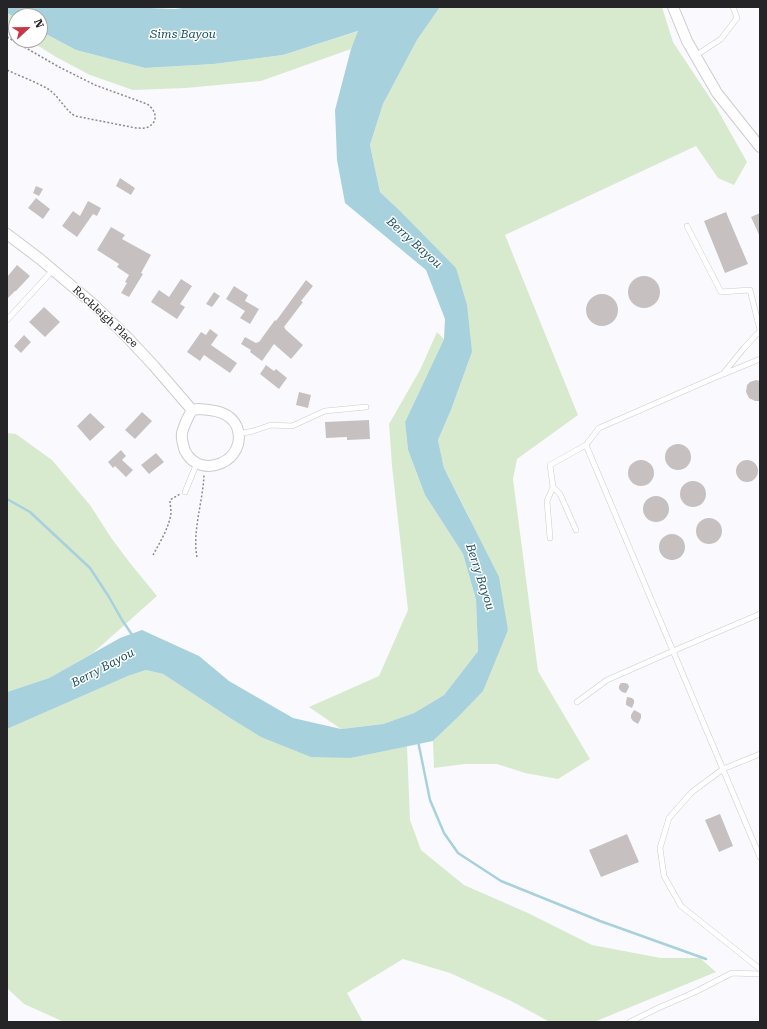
<!DOCTYPE html>
<html>
<head>
<meta charset="utf-8">
<style>
  body { margin:0 }
  #map { position:relative; width:767px; height:1029px; overflow:hidden; background:#fafafe; font-family:"Roboto Serif",serif }
  canvas { display:block }
  .frame { position:absolute; inset:0; border:8px solid #252527; pointer-events:none }
  .north { position:absolute; left:8px; top:8px; width:40px; height:40px; box-sizing:border-box; background:#fff; border:1px solid #a8a8a9; border-radius:50%; rotate:68deg; font-size:11px; font-weight:700; line-height:16px; text-align:center; color:#252527 }
  .north::after { content:''; display:block; margin:auto; width:14px; height:18px; background:#c73747; clip-path:polygon(50% 0,100% 100%,50% 72%,0 100%) }
</style>
</head>
<body>
<div id="map">
<canvas width="767" height="1029"></canvas>
<div class="frame"></div>
<div class="north">N</div>
</div>
<script>
const c = document.querySelector('canvas').getContext('2d');
c.lineJoin = 'round';
function fill(path, color) { c.fillStyle = color; c.fill(path, 'evenodd'); }
function trace(path, color, width, dash) { c.strokeStyle = color; c.lineWidth = width; c.lineCap = dash ? 'butt' : 'round'; c.setLineDash(dash || []); c.stroke(path); }
function write(font, color, halo, rows, align = 'center') {
  c.font = font + ' "Roboto Serif",serif'; c.lineWidth = 3; c.setLineDash([]); c.textBaseline = 'middle'; c.strokeStyle = halo; c.fillStyle = color; for (const [text, x, y, turn = 0] of rows) {
    c.save(); c.translate(x, y); c.rotate((+turn || 0) * Math.PI / 180); c.textAlign = isNaN(turn) ? turn : align; if (halo) c.strokeText(text, 0, 0); c.fillText(text, 0, 0); c.restore();
  }
}
const green = new Path2D(`
  M 440,7 L 662,7 L 673,42 L 716,107 L 747,162 L 734,185 L 718,178 L 696,146 L 505,235 L 578,415 L 517,459 L 513,479 L 538,671 L 590,759 L 558,779 L 525,773 L 497,764 L 465,764 L 434,768 L 433,741 L 456,719 L 508,630 L 468,515 L 444,468 L 438,440 L 451,410 L 472,352 L 397,208 L 380,192 L 370,145 L 383,104 L 417,40 Z
  M 7,13 L 16,18 L 16,32 L 7,26 Z
  M 40,31 L 76,50 L 145,68 L 214,64 L 283,55 L 359,31 L 351,49 L 261,81 L 186,88 L 133,90 L 90,75 L 56,57 L 29,40 L 40,40 Z
  M 437,332 L 444,339 L 405,422 L 408,450 L 425,495 L 463,554 L 476,600 L 478,651 L 444,695 L 414,713 L 383,724 L 341,729 L 309,707 L 379,676 L 408,610 L 392,466 L 389,424 L 420,370 Z
  M 7,433 L 16,434 L 52,460 L 90,505 L 112,539 L 130,563 L 157,596 L 93,653 L 49,678 L 7,692 Z
  M 146,670 L 163,674 L 227,716 L 351,758 L 407,746 L 410,820 L 421,850 L 464,885 L 528,913 L 592,945 L 661,958 L 700,958 L 716,972 L 594,1022 L 550,1022 L 511,1001 L 450,973 L 403,959 L 347,993 L 363,1022 L 64,1022 L 24,1004 L 7,988 L 7,729 L 128,676 Z`);
const water = new Path2D(`
  M 7,7 L 124,7 L 175,9 L 190,7 L 440,7 L 417,40 L 383,104 L 370,145 L 380,192 L 397,208 L 456,268 L 467,305 L 472,352 L 451,410 L 438,440 L 444,468 L 499,577 L 508,630 L 483,691 L 456,719 L 433,741 L 351,758 L 311,757 L 261,737 L 227,716 L 163,674 L 146,670 L 128,676 L 7,729 L 7,692 L 49,678 L 120,638 L 142,630 L 199,656 L 229,681 L 293,718 L 341,729 L 383,724 L 414,713 L 444,695 L 478,651 L 476,600 L 463,554 L 425,495 L 408,450 L 405,422 L 444,339 L 445,319 L 426,270 L 345,203 L 337,160 L 335,110 L 351,49 L 358,31 L 283,55 L 214,64 L 145,68 L 76,50 L 40,31 L 40,16 L 16,16 L 16,18 L 7,13 Z`);
const stream = new Path2D(`
  M 7,499 L 30,512 L 90,568 L 109,597 L 122,620 L 133,636
  M 418,741 L 430,800 L 444,833 L 458,853 L 501,881 L 600,921 L 706,959`);
const building = new Path2D(`
  M 120,178 L 135,188 L 131,195 L 116,186 Z
  M 36,186 L 43,189 L 39,196 L 33,193 Z
  M 36,198 L 50,209 L 43,219 L 28,208 Z
  M 88,201 L 101,208 L 97,216 L 93,214 L 77,237 L 62,226 L 73,211 L 80,216 Z
  M 726,212 L 748,264 L 725,273 L 704,221 Z
  M 760,213 L 760,237 L 751,217 Z
  M 111,227 L 125,235 L 122,239 L 151,255 L 141,273 L 143,274 L 129,297 L 121,293 L 127,283 L 125,282 L 129,275 L 117,267 L 119,264 L 97,250 Z
  M 17,265 L 30,276 L 16,291 L 15,291 L 7,299 L 7,277 Z
  M628 292a16 16 0 1 1 32 0a16 16 0 1 1-32 0Z
  M 181,279 L 192,286 L 180,304 L 185,307 L 177,319 L 151,302 L 159,290 L 169,297 Z
  M 306,280 L 313,286 L 301,301 L 303,302 L 284,327 L 285,328 L 285,329 L 303,345 L 291,359 L 274,344 L 262,361 L 250,352 L 251,350 L 241,344 L 245,337 L 256,343 L 258,342 L 259,342 L 275,320 L 276,321 Z
  M 234,286 L 248,295 L 245,301 L 259,309 L 250,324 L 240,318 L 245,311 L 226,299 Z
  M 214,292 L 220,296 L 212,307 L 206,304 Z
  M586 310a16 16 0 1 1 32 0a16 16 0 1 1-32 0Z
  M 44,307 L 60,322 L 45,337 L 29,322 Z
  M 210,329 L 218,335 L 211,345 L 237,363 L 230,373 L 204,355 L 200,361 L 187,352 L 201,332 L 206,335 Z
  M 24,335 L 31,342 L 21,353 L 14,346 Z
  M 266,365 L 274,371 L 276,369 L 287,378 L 279,389 L 260,374 Z
  M 756,380 L 760,381 L 760,401 L 755,401 L 749,398 L 746,392 L 747,385 L 750,382 Z
  M 299,392 L 311,395 L 308,408 L 296,405 Z
  M 142,412 L 152,421 L 135,439 L 125,430 Z
  M 90,413 L 105,427 L 90,441 L 77,426 Z
  M 369,420 L 370,439 L 347,440 L 347,437 L 326,438 L 325,422 Z
  M665 457a13 13 0 1 1 26 0a13 13 0 1 1-26 0Z
  M 121,450 L 126,456 L 122,460 L 133,470 L 126,477 L 115,466 L 113,468 L 108,462 Z
  M 156,453 L 164,462 L 149,474 L 141,465 Z
  M736 471a11 11 0 1 1 22 0a11 11 0 1 1-22 0Z
  M628 473a13 13 0 1 1 26 0a13 13 0 1 1-26 0Z
  M680 494a13 13 0 1 1 26 0a13 13 0 1 1-26 0Z
  M643 509a13 13 0 1 1 26 0a13 13 0 1 1-26 0Z
  M696 531a13 13 0 1 1 26 0a13 13 0 1 1-26 0Z
  M659 547a13 13 0 1 1 26 0a13 13 0 1 1-26 0Z
  M 621,683 L 625,683 L 628,684 L 629,687 L 626,693 L 622,692 L 619,689 L 619,686 Z
  M 627,697 L 632,698 L 634,700 L 634,703 L 632,708 L 626,705 L 626,702 Z
  M 634,710 L 638,712 L 641,714 L 641,718 L 638,724 L 633,721 L 631,718 L 631,715 Z
  M 720,814 L 733,846 L 719,852 L 705,820 Z
  M 627,834 L 639,862 L 601,877 L 589,850 Z`);
const path = new Path2D(`
  M 7,37 L 59,67 L 95,85 L 147,104 C 155,109 160,121 148,127 C 145,129 140,128 136,128 L 75,116 C 64,109 59,96 48,89 C 36,82 20,76 7,70
  M 153,555 C 160,542 169,528 171,513 C 171,509 170,504 170,500 L 180,494
  M 197,557 C 192,532 203,501 204,475`);
const service = new Path2D(`
  M 695,56 L 721,39 L 737,18 L 733,7
  M 687,226 L 721,292 L 750,290 L 760,330
  M 7,320 L 53,270
  M 760,331 L 744,348 L 723,374 L 599,428 L 586,445 L 760,857
  M 724,374 L 760,359
  M 238,434 L 253,431 L 271,425 L 292,426 L 325,411 L 366,407
  M 185,492 L 197,463
  M 576,530 L 560,494 L 553,487 L 550,465 L 586,445
  M 550,538 L 547,501 L 553,487
  M 577,702 L 607,680 L 673,651 L 760,614
  M 760,754 L 723,769 L 692,792 L 669,818 L 660,848 L 664,876 L 681,906 L 760,969
  M 630,1022 L 656,1009 L 695,992 L 732,973 L 760,974`);
const minor = new Path2D(`
  M 673,7 L 687,41 L 717,93 L 760,147
  M 7,234 L 40,259 L 92,303 L 127,337 L 154,366 L 192,410
  M 198,409 C 213,410 230,411 237,427 C 249,460 201,482 185,451 C 183,445 181,439 182,433 C 184,425 188,417 192,410 Z`);
const streetNames = [
  ["Rockleigh Place",105,317,43]
];
const waterNames = [
  ["Sims Bayou",183,34],
  ["Berry Bayou",414,243,42],
  ["Berry Bayou",480,577,72],
  ["Berry Bayou",103,668,-28]
];
fill(green, '#d8eace');
fill(water, '#a8d1de');
trace(stream, '#a8d1de', 2.5);
fill(building, '#c6c1c0');
trace(service, '#cccbd0', 6);
trace(minor, '#cccbd0', 12);
trace(path, '#8b8b8e', 1.5, [2, 2]);
trace(service, '#fff', 5);
trace(minor, '#fff', 10);
write('11px', '#252527', '#fff', streetNames);
write('italic 12px', '#184e5e', '#fff', waterNames);
</script>
</body>
</html>
